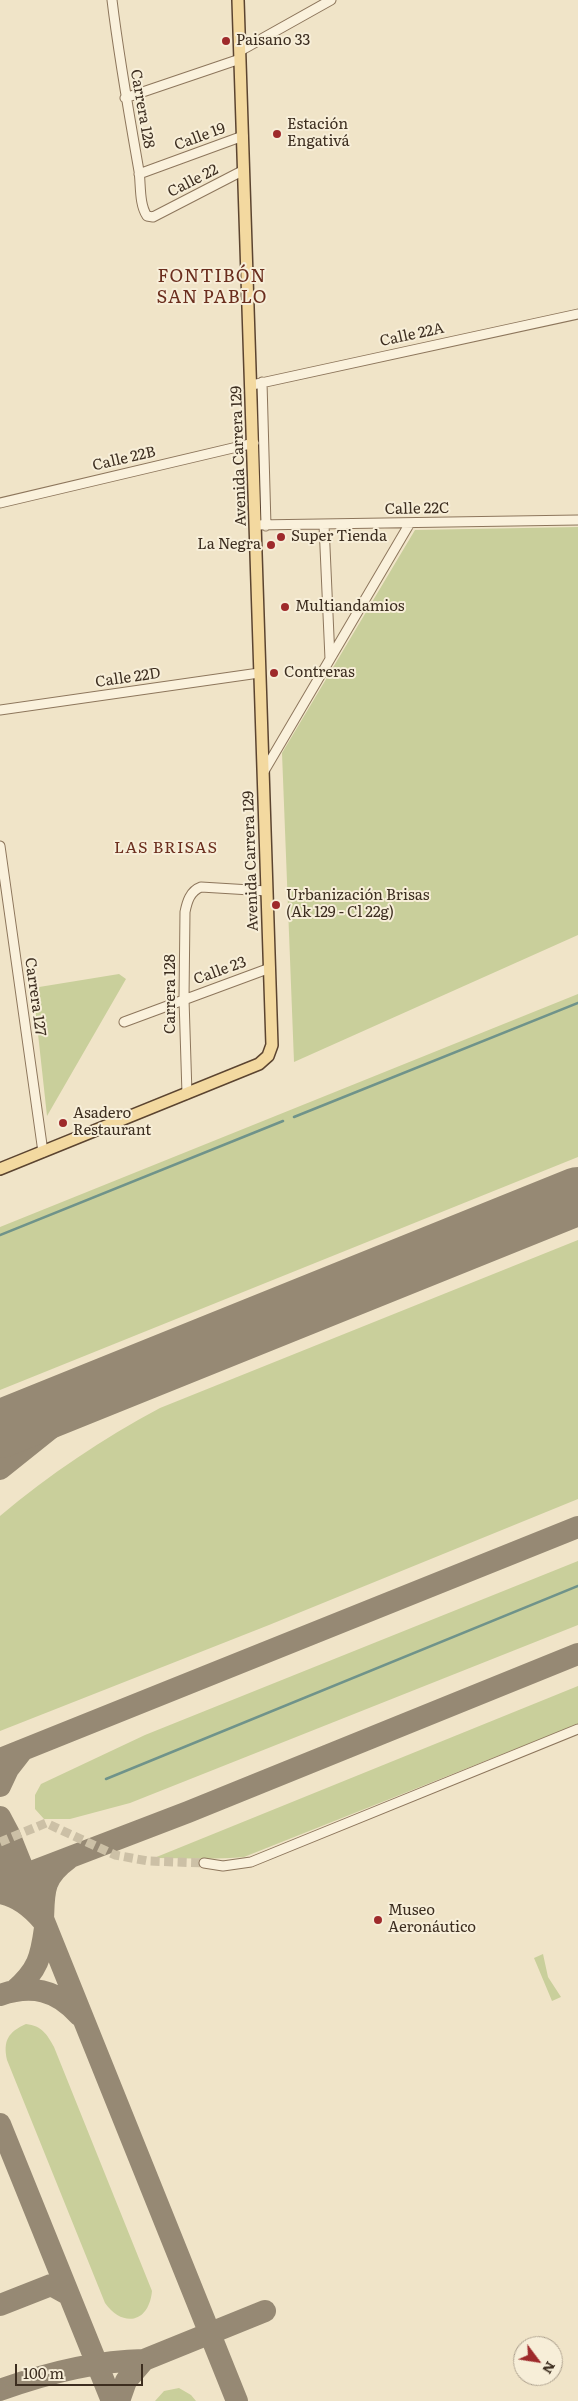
<!DOCTYPE html>
<html>
<head>
<meta charset="utf-8">
<style>
  body { margin:0 }
  #map { position:relative; width:578px; height:2401px; overflow:hidden; background:#f0e4c8; font-family:Literata,serif }
  canvas { display:block }
  .north { position:absolute; left:513px; top:2336px; width:50px; height:50px; box-sizing:border-box; background:#f7eed8; border:1px solid #ada18e; border-radius:50%; rotate:121deg; font-size:14px; font-weight:700; line-height:20px; text-align:center; color:#3d2e20 }
  .north::after { content:''; display:block; margin:auto; width:18px; height:22px; background:#9e2a2b; clip-path:polygon(50% 0,100% 100%,50% 72%,0 100%) }
  .scale { position:absolute; left:15px; top:2364px; width:128px; height:22px; box-sizing:border-box; border:2px solid #3d2e20; border-top:0; padding-left:6px; font-size:15px; line-height:18px; white-space:nowrap; color:#3d2e20; -webkit-text-stroke:4px #f7eed8; paint-order:stroke }
</style>
</head>
<body>
<div id="map">
<canvas width="578" height="2401"></canvas>
<div class="north">N</div>
<div class="scale">100 m</div>
</div>
<script>
const c = document.querySelector('canvas').getContext('2d');
c.lineJoin = 'round';
function fill(path, color) { c.fillStyle = color; c.fill(path, 'evenodd'); }
function trace(path, color, width, dash) { c.strokeStyle = color; c.lineWidth = width; c.lineCap = dash ? 'butt' : 'round'; c.setLineDash(dash || []); c.stroke(path); }
function write(font, color, halo, rows, align = 'center') {
  c.font = font + ' Literata,serif'; c.lineWidth = 4; c.setLineDash([]); c.textBaseline = 'middle'; c.strokeStyle = halo; c.fillStyle = color; for (const [text, x, y, turn = 0] of rows) {
    c.save(); c.translate(x, y); c.rotate((+turn || 0) * Math.PI / 180); c.textAlign = isNaN(turn) ? turn : align; if (halo) c.strokeText(text, 0, 0); c.fillText(text, 0, 0); c.restore();
  }
}
const green = new Path2D(`
  M 578,527 L 578,935 L 294,1062 L 282,753 L 415,530 Z
  M 119,974 L 126,979 L 47,1116 L 33,988 Z
  M 578,994 L 578,1157 L 0,1390 L 0,1227 Z
  M 578,1240 L 578,1499 L 269,1625 L 0,1731 L 0,1516 C 50,1474 102,1439 160,1408 Z
  M 578,1561 L 578,1625 L 130,1803 L 70,1819 L 44,1819 L 35,1809 L 35,1795 L 41,1784 L 145,1735 Z
  M 578,1686 L 578,1724 L 244,1857 C 214,1860 184,1858 154,1858 Z
  M 543,1954 L 548,1977 L 561,1997 L 552,2001 L 534,1958 Z
  M 26,2024 C 42,2026 47,2034 54,2047 L 152,2291 C 149,2323 123,2328 105,2303 L 7,2060 C 3,2041 8,2032 26,2024 Z
  M 179,2388 L 191,2395 L 196,2401 L 155,2401 L 164,2391 Z`);
const stream = new Path2D(`
  M 294,1117 L 578,1003
  M 0,1235 L 283,1121
  M 106,1779 L 578,1586`);
const taxiway = new Path2D(`
  M 0,1469 L 55,1425 L 141,1372
  M 0,1759 L 578,1527
  M 0,1786 L 8,1769 L 22,1751
  M 0,1817 L 9,1834 L 237,2401
  M 0,1867 L 6,1845 L 5,1830
  M 0,1884 L 188,1812 L 578,1654
  M 0,1893 C 18,1896 31,1907 43,1921 C 44,1892 42,1878 68,1859
  M 15,1990 C 38,1970 41,1957 45,1928
  M 0,1995 C 32,1984 57,1990 79,2015
  M 0,2124 L 112,2401
  M 0,2305 L 51,2285 L 69,2295
  M 0,2390 C 47,2373 94,2361 144,2360 L 265,2311
  M 119,2401 L 126,2381 L 144,2360 L 135,2364`);
const runway = new Path2D(`
  M 0,1429 L 578,1196`);
const minorTunnel = new Path2D(`
  M 0,1842 L 46,1823 L 115,1855 L 148,1861 L 204,1863`);
const minor = new Path2D(`
  M 112,0 C 119,58 129,114 139,171 C 141,185 139,204 147,216 L 153,217 L 244,170
  M 240,51 L 331,0
  M 125,98 L 240,59
  M 139,174 L 243,136
  M 262,382 L 266,526
  M 252,385 L 578,314
  M 0,503 L 254,443
  M 256,525 L 578,520
  M 324,525 L 330,659
  M 0,710 L 259,673
  M 263,773 L 410,523
  M 0,846 L 43,1152
  M 124,1022 L 270,968
  M 187,1094 L 184,999 L 185,912 C 187,902 190,891 201,887 L 267,891
  M 204,1863 L 223,1866 L 251,1862 L 578,1729`);
const major = new Path2D(`
  M 0,1169 L 259,1064 L 268,1056 L 272,1045 L 238,0`);
const markers = [
  [226,41,5,"#9e2a2b"],
  [277,134,5,"#9e2a2b"],
  [281,537,5,"#9e2a2b"],
  [271,545,5,"#9e2a2b"],
  [285,607,5,"#9e2a2b"],
  [274,673,5,"#9e2a2b"],
  [276,905,5,"#9e2a2b"],
  [63,1123,5,"#9e2a2b"],
  [378,1920,5,"#9e2a2b"]
];
const poiNames = [
  ["Paisano 33",236,41],
  ["Estación",287,125],
  ["Engativá",287,142],
  ["Super Tienda",291,537],
  ["La Negra",261,545,"right"],
  ["Multiandamios",295,607],
  ["Contreras",284,673],
  ["Urbanización Brisas",286,896],
  ["(Ak 129 - Cl 22g)",286,913],
  ["Asadero",73,1114],
  ["Restaurant",73,1131],
  ["Museo",388,1911],
  ["Aeronáutico",388,1928]
];
const streetNames = [
  ["Carrera 128",142,109,80],
  ["Calle 19",200,137,-20],
  ["Calle 22",193,181,-27],
  ["Calle 22A",412,335,-12],
  ["Avenida Carrera 129",239,456,-92],
  ["Calle 22B",124,459,-13],
  ["Calle 22C",417,509,-1],
  ["Calle 22D",128,678,-8],
  ["Avenida Carrera 129",251,861,-92],
  ["Calle 23",220,971,-20],
  ["Carrera 128",171,994,-90],
  ["Carrera 127",35,997,82]
];
const neighbourhoodNames = [
  ["LAS BRISAS",166,848]
];
const quarterNames = [
  ["FONTIBÓN",212,277],
  ["SAN PABLO",212,298]
];
fill(green, '#c9cf9b');
trace(stream, '#6f938a', 2.5);
trace(taxiway, '#968974', 22);
trace(runway, '#968974', 58);
trace(minorTunnel, '#ccc0a6', 9, [9, 4.5]);
trace(minor, '#8d765c', 11);
trace(major, '#5b4430', 14);
trace(minor, '#faf1dc', 9);
trace(major, '#f3d9a0', 11);
for (const [x, y, r, color] of markers) { const dot = new Path2D(); dot.arc(x, y, r, 0, 2 * Math.PI); c.fillStyle = color; c.fill(dot); trace(dot, '#f7eed8', 2); }
write('15px', '#3d2e20', '#f7eed8', poiNames, 'left');
write('15px', '#3d2e20', '#f7eed8', streetNames);
c.letterSpacing = '1px';
write('16px', '#6b2e1e', '#f7eed8', neighbourhoodNames);
c.letterSpacing = '0px';
c.letterSpacing = '1px';
write('18px', '#6b2e1e', '#f7eed8', quarterNames);
c.letterSpacing = '0px';
</script>
</body>
</html>
